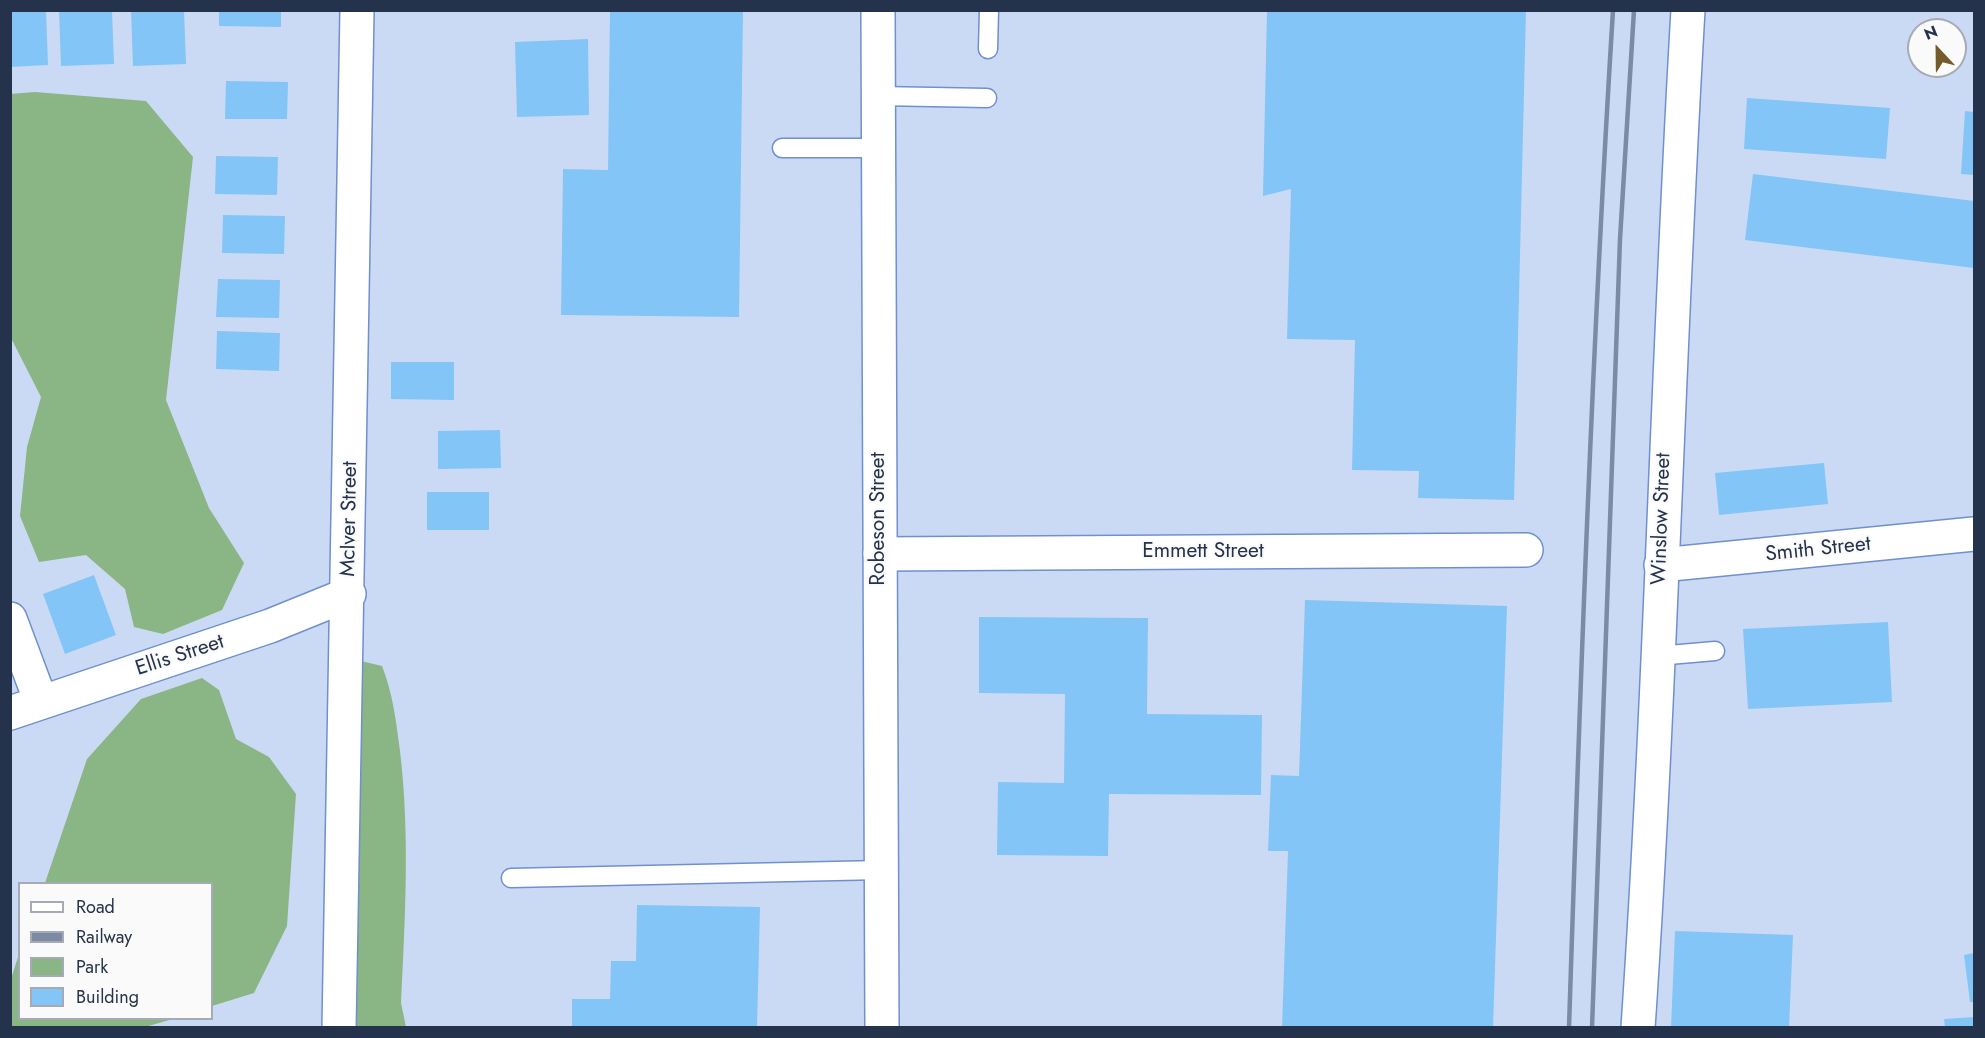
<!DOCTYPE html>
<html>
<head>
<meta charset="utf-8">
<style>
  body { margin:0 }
  #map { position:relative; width:1985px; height:1038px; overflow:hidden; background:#cbdaf4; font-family:Jost,sans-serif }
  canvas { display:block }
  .frame { position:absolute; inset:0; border:12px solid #25324b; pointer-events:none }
  .legend { position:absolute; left:18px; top:882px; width:195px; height:138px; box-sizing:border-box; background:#fafafa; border:2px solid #a5aab4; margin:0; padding:8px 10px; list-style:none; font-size:18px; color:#25324b }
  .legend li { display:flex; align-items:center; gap:12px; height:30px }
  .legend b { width:30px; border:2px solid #a5aab4 }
  .north { position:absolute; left:1907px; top:18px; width:60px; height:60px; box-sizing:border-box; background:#fafafa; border:2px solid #a5aab4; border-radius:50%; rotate:338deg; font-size:16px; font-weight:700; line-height:24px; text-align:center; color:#25324b }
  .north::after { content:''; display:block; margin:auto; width:21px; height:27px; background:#735b2c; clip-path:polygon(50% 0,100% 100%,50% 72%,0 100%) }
</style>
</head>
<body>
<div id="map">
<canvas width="1985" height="1038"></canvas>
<div class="frame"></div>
<ul class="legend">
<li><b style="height:8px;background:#fff"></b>Road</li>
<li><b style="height:8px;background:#7c8aa4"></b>Railway</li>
<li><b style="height:16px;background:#8ab585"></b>Park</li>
<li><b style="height:16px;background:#83c5f7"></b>Building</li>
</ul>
<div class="north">N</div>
</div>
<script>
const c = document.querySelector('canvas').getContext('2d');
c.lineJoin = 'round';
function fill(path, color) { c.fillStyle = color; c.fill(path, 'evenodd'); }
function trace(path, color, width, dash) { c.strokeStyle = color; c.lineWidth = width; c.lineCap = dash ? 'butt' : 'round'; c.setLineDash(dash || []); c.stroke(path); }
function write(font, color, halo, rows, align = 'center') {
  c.font = font + ' Jost,sans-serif'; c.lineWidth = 4.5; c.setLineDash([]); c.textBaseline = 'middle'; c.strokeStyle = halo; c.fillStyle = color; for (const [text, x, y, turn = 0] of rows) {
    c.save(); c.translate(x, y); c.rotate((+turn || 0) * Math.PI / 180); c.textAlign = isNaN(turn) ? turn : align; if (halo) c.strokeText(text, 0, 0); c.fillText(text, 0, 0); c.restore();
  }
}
const green = new Path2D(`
  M 35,92 L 146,101 L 193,157 L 166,400 L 209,508 L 244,563 L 222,610 L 163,634 L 134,627 L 125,589 L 86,555 L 39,562 L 20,516 L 27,447 L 41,397 L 11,338 L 10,94 Z
  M 361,661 L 382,666 C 393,694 396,721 400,751 C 410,835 405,918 401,1003 L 406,1027 L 352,1028 Z
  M 202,678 L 219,690 L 236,739 L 269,757 L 296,794 L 287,926 L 254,993 L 212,1006 L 212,884 L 45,883 L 87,759 L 141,699 Z
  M 19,954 L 20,1018 L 173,1019 L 145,1027 L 11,1027 L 11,979 Z`);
const building = new Path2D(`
  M 10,10 L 46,10 L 48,65 L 10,67 Z
  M 59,10 L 112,10 L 114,64 L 61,66 Z
  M 131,10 L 184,10 L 186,64 L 133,66 Z
  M 219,10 L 281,10 L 281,27 L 219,26 Z
  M 610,10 L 743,10 L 739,317 L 561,315 L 563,169 L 608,170 Z
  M 1267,10 L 1526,10 L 1514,500 L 1418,498 L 1419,471 L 1352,470 L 1355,340 L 1287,339 L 1291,189 L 1263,196 Z
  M 588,39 L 589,115 L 517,117 L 515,42 Z
  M 226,81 L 288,82 L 287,119 L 225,119 Z
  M 1747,98 L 1890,108 L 1886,159 L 1744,149 Z
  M 1965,111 L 1974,112 L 1974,175 L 1961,174 Z
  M 216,156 L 278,157 L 277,195 L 215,194 Z
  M 1753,174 L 1974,201 L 1974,268 L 1745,240 Z
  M 223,215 L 285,216 L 284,254 L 222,253 Z
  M 218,279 L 280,280 L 279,318 L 216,317 Z
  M 217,331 L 280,333 L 279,371 L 216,369 Z
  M 391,362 L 454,362 L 454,400 L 391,399 Z
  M 500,430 L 501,468 L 438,469 L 438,431 Z
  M 1824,463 L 1828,504 L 1719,515 L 1715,473 Z
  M 427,492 L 489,492 L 489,530 L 427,530 Z
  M 94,575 L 116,635 L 65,654 L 43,594 Z
  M 1305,600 L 1507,606 L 1493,1028 L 1282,1028 L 1288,851 L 1268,851 L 1271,775 L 1299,776 Z
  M 979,617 L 1148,618 L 1147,714 L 1262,715 L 1261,795 L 1109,794 L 1108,856 L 997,855 L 998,782 L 1064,783 L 1065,694 L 979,693 Z
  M 1888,622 L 1892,702 L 1748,709 L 1743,629 Z
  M 637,905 L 760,907 L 757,1028 L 572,1028 L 572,999 L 610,999 L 611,961 L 636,961 Z
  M 1675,931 L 1793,935 L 1789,1028 L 1671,1028 Z
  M 1974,953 L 1974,1002 L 1970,1002 L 1964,955 Z
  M 1974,1017 L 1974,1028 L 1945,1028 L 1944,1019 Z`);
const service = new Path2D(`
  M 988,49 L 989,10
  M 877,96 L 987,98
  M 782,148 L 877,148
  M 1657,656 L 1715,651
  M 511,878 L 882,870`);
const minor = new Path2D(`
  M 880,554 L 1526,550
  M 1661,565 L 1974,534
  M 10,619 L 41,702
  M 10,713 L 270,626 L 349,594
  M 339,1028 L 357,10`);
const tertiary = new Path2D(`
  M 1638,1028 C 1661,689 1668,349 1688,10`);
const primary = new Path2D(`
  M 878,10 L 882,1028`);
const rail = new Path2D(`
  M 1569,1028 C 1580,688 1592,349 1613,10
  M 1592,1028 L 1620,239 L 1634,10`);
const streetNames = [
  ["McIver Street",350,519,-89],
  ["Robeson Street",879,519,-90],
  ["Winslow Street",1662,519,-88],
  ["Smith Street",1818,550,-6],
  ["Emmett Street",1203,552],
  ["Ellis Street",180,656,-18]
];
fill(green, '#8ab585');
fill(building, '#83c5f7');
trace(service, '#6f90cc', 21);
trace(minor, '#6f90cc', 36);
trace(tertiary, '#6f90cc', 36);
trace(primary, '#6f90cc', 36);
trace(service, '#fff', 18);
trace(minor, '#fff', 33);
trace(tertiary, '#fff', 33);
trace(primary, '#fff', 33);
trace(rail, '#7c8aa4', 4.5);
write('21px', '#25324b', '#fafafa', streetNames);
</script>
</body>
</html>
